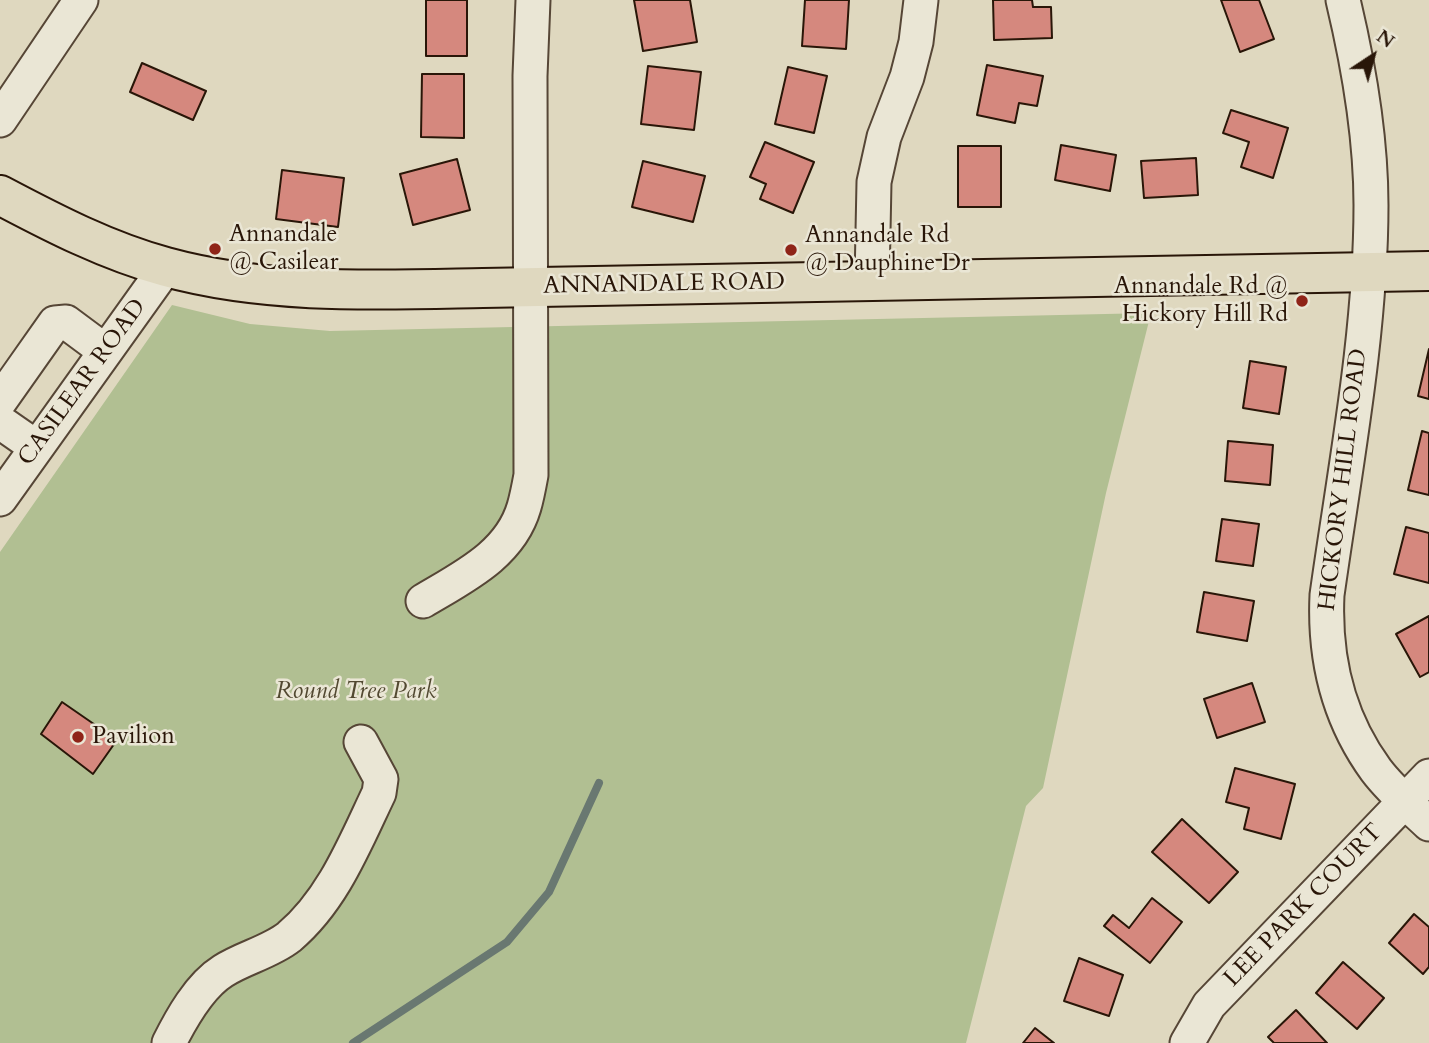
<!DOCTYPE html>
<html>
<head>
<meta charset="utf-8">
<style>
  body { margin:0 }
  #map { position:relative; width:1429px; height:1043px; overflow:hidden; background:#dfd8bf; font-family:Cardo,serif }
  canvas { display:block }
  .north { position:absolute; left:1338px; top:21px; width:70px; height:70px; -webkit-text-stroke:5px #eae6d5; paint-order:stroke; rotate:36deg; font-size:19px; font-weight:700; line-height:28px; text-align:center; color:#291608 }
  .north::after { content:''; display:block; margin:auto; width:24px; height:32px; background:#291608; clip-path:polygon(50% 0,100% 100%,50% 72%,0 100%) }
</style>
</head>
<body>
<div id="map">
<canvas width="1429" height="1043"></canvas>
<div class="north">N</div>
</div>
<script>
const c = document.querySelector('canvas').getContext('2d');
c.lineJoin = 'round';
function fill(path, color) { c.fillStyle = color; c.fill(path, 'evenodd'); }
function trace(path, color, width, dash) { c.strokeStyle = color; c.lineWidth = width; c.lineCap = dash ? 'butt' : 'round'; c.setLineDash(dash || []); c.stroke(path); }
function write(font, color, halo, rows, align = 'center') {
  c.font = font + ' Cardo,serif'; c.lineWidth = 5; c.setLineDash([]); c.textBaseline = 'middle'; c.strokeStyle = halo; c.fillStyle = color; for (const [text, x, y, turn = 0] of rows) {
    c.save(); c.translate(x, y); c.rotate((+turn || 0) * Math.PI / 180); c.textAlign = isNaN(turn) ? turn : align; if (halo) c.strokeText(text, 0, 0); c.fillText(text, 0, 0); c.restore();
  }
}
const green = new Path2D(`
  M 172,305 L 250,324 L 330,331 L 1151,313 L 1106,493 L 1043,788 L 1026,806 L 966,1043 L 0,1043 L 0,552 Z`);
const stream = new Path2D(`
  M 353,1043 L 507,942 L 549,892 L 599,783`);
const building = new Path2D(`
  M 426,0 L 467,0 L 467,56 L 426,56 Z
  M 634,0 L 690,0 L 697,42 L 643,51 Z
  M 805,0 L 849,0 L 846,49 L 802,46 Z
  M 993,0 L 1032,0 L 1033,7 L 1051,7 L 1052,38 L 994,40 Z
  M 1221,0 L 1259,0 L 1274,39 L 1240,52 Z
  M 142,63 L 206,91 L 193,120 L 130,92 Z
  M 987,65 L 1043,76 L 1037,106 L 1019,103 L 1015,123 L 977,115 Z
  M 648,66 L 701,72 L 694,130 L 641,124 Z
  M 788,67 L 827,76 L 814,133 L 775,124 Z
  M 422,74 L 464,74 L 464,138 L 421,137 Z
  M 1231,110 L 1288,128 L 1273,178 L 1241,167 L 1249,142 L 1223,133 Z
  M 765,142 L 814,162 L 793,213 L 760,199 L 766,184 L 750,177 Z
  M 1061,145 L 1116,155 L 1110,191 L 1055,180 Z
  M 958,146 L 1001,146 L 1001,207 L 958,207 Z
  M 1196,158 L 1198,195 L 1144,198 L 1141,161 Z
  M 457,159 L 470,210 L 413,225 L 400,174 Z
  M 643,161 L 705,176 L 693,222 L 632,207 Z
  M 282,170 L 344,178 L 338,227 L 276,219 Z
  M 1429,349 L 1429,399 L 1418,396 Z
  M 1250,361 L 1286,367 L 1279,414 L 1243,408 Z
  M 1422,431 L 1429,433 L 1429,495 L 1408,490 Z
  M 1228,441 L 1273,445 L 1270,485 L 1225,481 Z
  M 1222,519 L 1259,524 L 1253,566 L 1216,561 Z
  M 1406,527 L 1429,533 L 1429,583 L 1394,574 Z
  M 1204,592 L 1254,601 L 1247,641 L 1197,632 Z
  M 1429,616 L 1429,672 L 1420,677 L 1396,634 Z
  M 1252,683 L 1265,722 L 1217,738 L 1204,699 Z
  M 62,702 L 117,740 L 93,774 L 41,734 Z
  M 1235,768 L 1295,784 L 1281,839 L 1244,829 L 1249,808 L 1226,802 Z
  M 1182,819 L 1238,872 L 1209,903 L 1152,852 Z
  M 1152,898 L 1182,922 L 1150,963 L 1104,926 L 1113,915 L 1129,928 Z
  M 1414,914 L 1429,927 L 1429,967 L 1423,974 L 1389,943 Z
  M 1079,958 L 1123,975 L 1109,1016 L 1064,1001 Z
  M 1343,962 L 1384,998 L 1357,1029 L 1316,993 Z
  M 1296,1010 L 1327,1043 L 1274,1043 L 1268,1037 Z
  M 1035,1028 L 1054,1043 L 1023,1043 Z`);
const minor = new Path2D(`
  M 1343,0 C 1359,67 1371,135 1371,205 C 1371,334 1345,467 1327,595 C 1324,659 1338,718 1376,770 C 1391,790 1411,807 1429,824
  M 0,120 L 81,0
  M 872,281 L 874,182 L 884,137 L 907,77 L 916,42 L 921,0
  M 0,401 L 55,323 L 66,322 L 105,351
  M 0,422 L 36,447
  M 0,499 L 166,267
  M 423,601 C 463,577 510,555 524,507 C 527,497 529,486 531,475 L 530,76 L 533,0
  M 169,1043 C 181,1019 199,986 223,971 C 243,958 270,952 289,937 C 333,900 355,843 379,793 L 381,779 L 361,742
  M 1187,1043 L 1209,1005 L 1429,776`);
const major = new Path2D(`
  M 0,195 C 53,223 107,251 166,267 C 268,295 378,290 483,288 L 1429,271`);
const markers = [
  [215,249,7,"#8f2418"],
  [791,250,7,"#8f2418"],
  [1302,301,7,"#8f2418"],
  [78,737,7,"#8f2418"]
];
const poiNames = [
  ["Annandale",229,235],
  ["@ Casilear",229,263],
  ["Annandale Rd",805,236],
  ["@ Dauphine Dr",805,264],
  ["Annandale Rd @",1288,287,"right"],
  ["Hickory Hill Rd",1288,315,"right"],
  ["Pavilion",92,737]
];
const streetNames = [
  ["ANNANDALE ROAD",664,285,-1],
  ["CASILEAR ROAD",83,383,-54],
  ["HICKORY HILL ROAD",1344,480,-83],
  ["LEE PARK COURT",1304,906,-46]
];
const parkNames = [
  ["Round Tree Park",356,692]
];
fill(green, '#b1bf92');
trace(stream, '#697871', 8);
fill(building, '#d5887e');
trace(building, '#291608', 2);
trace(minor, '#564636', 37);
trace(major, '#291608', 42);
trace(minor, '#eae6d5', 33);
trace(major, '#dfd8bf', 38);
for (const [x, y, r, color] of markers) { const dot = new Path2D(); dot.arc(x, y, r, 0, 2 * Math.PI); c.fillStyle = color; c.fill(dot); trace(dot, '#eae6d5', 2.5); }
write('24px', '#291608', '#eae6d5', poiNames, 'left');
write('24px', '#291608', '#eae6d5', streetNames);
write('italic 24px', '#524931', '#eae6d5', parkNames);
</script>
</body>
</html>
